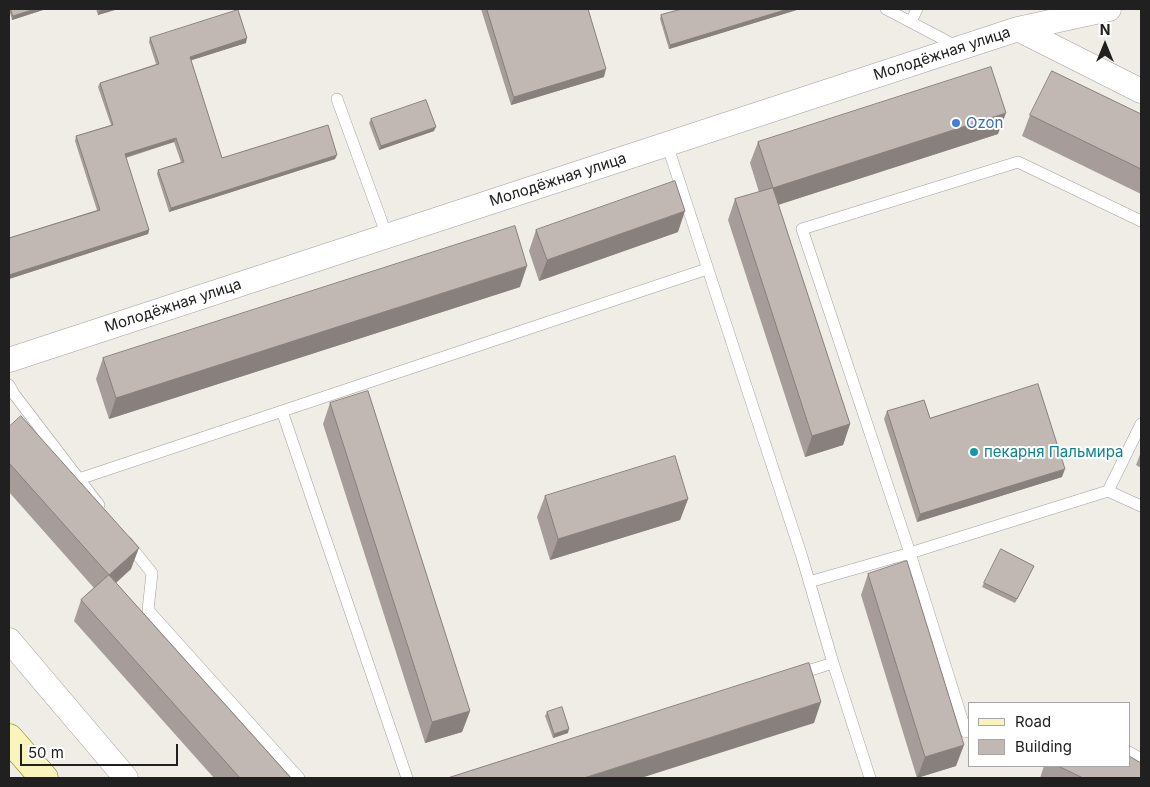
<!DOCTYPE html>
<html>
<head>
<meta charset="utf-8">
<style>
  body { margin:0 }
  #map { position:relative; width:1150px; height:787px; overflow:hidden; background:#f0ece6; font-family:Inter,sans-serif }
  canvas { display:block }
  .frame { position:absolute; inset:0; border:10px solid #202020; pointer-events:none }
  .legend { position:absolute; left:968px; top:702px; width:162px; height:65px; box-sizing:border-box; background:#fff; border:1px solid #a6a6a6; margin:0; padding:6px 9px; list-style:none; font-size:15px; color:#202020 }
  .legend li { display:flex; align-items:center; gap:10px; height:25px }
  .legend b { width:25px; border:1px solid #a6a6a6 }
  .north { position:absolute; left:1080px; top:20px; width:50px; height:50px; -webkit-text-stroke:4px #fff; paint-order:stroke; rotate:0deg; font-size:14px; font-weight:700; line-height:20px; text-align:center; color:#202020 }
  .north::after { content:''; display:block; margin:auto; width:18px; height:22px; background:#202020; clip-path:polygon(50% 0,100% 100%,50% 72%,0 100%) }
  .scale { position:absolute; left:20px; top:744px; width:158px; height:22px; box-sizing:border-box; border:2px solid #202020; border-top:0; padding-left:6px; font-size:15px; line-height:18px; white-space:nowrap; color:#202020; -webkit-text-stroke:4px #fff; paint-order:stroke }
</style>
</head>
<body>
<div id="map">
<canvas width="1150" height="787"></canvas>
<div class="frame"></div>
<ul class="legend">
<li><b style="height:6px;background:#f8f4bc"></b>Road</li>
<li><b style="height:14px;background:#c1b7b3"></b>Building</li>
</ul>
<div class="north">N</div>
<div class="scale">50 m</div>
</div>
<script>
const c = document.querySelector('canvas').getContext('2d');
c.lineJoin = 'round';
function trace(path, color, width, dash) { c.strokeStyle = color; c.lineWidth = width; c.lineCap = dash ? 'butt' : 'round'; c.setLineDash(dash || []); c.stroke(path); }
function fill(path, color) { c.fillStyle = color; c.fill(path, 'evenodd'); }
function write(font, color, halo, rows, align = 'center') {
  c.font = font + ' Inter,sans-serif'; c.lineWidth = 4; c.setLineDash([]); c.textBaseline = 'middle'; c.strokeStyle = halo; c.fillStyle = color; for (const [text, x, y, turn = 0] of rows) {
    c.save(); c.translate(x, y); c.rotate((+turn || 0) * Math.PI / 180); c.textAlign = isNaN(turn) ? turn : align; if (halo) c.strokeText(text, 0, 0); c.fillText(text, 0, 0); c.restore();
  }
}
const lane = new Path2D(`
  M 886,9 L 958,47
  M 911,22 L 917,9
  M 337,99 L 387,236
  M 667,144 L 802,557 L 833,663 L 870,778
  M 9,385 L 14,394 L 79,479 L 707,269
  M 282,411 L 407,778
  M 79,479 L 99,505
  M 1108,491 L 1141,506
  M 127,542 L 152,573 L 148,610 L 299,778
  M 809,582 L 910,553 L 1108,491 L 1141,424
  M 798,674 L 833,663
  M 969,731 L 966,732 L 910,553 L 802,229 L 1018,162 L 1141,221
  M 1129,752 L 1141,759`);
const street = new Path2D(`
  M 1018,29 L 1141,91
  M 9,360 L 1018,29 L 1109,9
  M 9,640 L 126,778`);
const secondary = new Path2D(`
  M 9,738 L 44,778`);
const wall = new Path2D(`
  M 9,9 L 46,9 L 12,20 Z
  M 96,9 L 118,9 L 98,15 Z
  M 481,9 L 588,9 L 604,77 L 511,105 Z
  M 682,9 L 800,9 L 669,49 L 660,19 L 661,15 Z
  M 150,38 L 246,43 L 191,60 L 222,158 L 335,159 L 169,212 L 157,174 L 158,170 L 181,162 L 174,142 L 126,158 L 149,230 L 148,234 L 9,279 L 9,238 L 97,210 L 75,141 L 76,136 L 111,125 L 98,87 L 100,83 L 156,64 L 149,42 Z
  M 1141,114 L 1141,194 L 1022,136 L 1030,115 Z
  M 371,119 L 434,131 L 379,150 L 369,123 Z
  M 998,134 L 778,205 L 850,424 L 843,445 L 805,457 L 728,220 L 735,199 L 759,192 L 750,163 L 758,142 Z
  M 536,230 L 678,232 L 539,281 L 529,251 Z
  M 520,287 L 109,419 L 96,379 L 103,358 Z
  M 330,403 L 470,711 L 462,732 L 425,743 L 323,424 Z
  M 887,411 L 930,418 L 1062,477 L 917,522 L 884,419 Z
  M 9,427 L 131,569 L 116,583 L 291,778 L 214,778 L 74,621 L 81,600 L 94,588 L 9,492 Z
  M 1141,452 L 1141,468 L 1136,465 Z
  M 545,496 L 688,499 L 680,520 L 550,560 L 537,517 Z
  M 1034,566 L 1015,603 L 982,587 L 984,583 Z
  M 868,574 L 956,766 L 917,778 L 861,595 Z
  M 547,712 L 568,733 L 553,738 L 545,716 Z
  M 1044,766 L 1129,766 L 1141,778 L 1040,778 Z`);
const shadedWall = new Path2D(`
  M 35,9 L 46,9 L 12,20 L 13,16 Z
  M 106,9 L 118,9 L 98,15 L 99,11 Z
  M 788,9 L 800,9 L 669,49 L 670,45 Z
  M 247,38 L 246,43 L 189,61 L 190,57 Z
  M 606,69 L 604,77 L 511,105 L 514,97 Z
  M 1006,113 L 998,134 L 765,209 L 773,188 Z
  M 436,127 L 434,131 L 379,150 L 381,146 Z
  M 176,138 L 174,142 L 123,158 L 125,154 Z
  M 337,155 L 335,159 L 169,212 L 171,208 Z
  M 685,211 L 678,232 L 539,281 L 547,260 Z
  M 149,230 L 148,234 L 9,279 L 9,275 Z
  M 527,266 L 520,287 L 109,419 L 116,398 Z
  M 850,424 L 843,445 L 805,457 L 812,436 Z
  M 1065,469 L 1062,477 L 917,522 L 920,514 Z
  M 688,499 L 680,520 L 550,560 L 558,539 Z
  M 139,548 L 131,569 L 101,596 L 109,575 Z
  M 821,702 L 814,723 L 641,778 L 584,778 Z
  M 470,711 L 462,732 L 425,743 L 432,722 Z
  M 569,729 L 568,733 L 553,738 L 554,734 Z
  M 964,745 L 956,766 L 917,778 L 925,757 Z`);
const building = new Path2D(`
  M 11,9 L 35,9 L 13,16 Z
  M 487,9 L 588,9 L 606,69 L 514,97 Z
  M 682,9 L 788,9 L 670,45 L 661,15 Z
  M 238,10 L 247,38 L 190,57 L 222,158 L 328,125 L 337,155 L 171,208 L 158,170 L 184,162 L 176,138 L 125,154 L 149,230 L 9,275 L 9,238 L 100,210 L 76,136 L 113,125 L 100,83 L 159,64 L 150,38 Z
  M 991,67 L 1006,113 L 773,188 L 758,142 Z
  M 1052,71 L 1141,114 L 1141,169 L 1030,115 Z
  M 426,100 L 436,127 L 381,146 L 371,119 Z
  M 675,181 L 685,211 L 547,260 L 536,230 Z
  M 773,188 L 850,424 L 812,436 L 735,199 Z
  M 515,226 L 527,266 L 116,398 L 103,358 Z
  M 1038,384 L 1065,469 L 920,514 L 887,411 L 924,400 L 930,418 Z
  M 368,391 L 470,711 L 432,722 L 330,403 Z
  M 21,416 L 139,548 L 109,575 L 9,463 L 9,427 Z
  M 675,456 L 688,499 L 558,539 L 545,496 Z
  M 1001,549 L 1034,566 L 1017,599 L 984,583 Z
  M 907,561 L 964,745 L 925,757 L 868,574 Z
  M 109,575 L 291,778 L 240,778 L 81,600 Z
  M 809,663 L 821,702 L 584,778 L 448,778 Z
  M 562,707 L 569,729 L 554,734 L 547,712 Z
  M 1129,756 L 1141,763 L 1141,778 L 1083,778 L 1058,766 L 1129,766 Z`);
const markers = [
  [956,123,5,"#3f7fe0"],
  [974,452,5,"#0f9aa8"]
];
const streetNames = [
  ["Молодёжная улица",942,54,-18],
  ["Молодёжная улица",558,180,-18],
  ["Молодёжная улица",173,306,-18]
];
const shopNames = [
  ["Ozon",966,123]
];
const cultureNames = [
  ["пекарня Пальмира",984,452]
];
trace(lane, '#a1a1a1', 12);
trace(street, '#a1a1a1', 25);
trace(secondary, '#767407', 29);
trace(lane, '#fff', 11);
trace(street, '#fff', 24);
trace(secondary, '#f8f4bc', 28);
fill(wall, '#a69d9a');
fill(shadedWall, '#87807d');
fill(building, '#c1b7b3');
trace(building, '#87807d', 1);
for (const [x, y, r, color] of markers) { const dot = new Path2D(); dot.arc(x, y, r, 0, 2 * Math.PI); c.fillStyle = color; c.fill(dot); trace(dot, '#fff', 2); }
write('15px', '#202020', '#fff', streetNames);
write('15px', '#366cbe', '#fff', shopNames, 'left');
write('15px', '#0d838f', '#fff', cultureNames, 'left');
</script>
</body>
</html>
